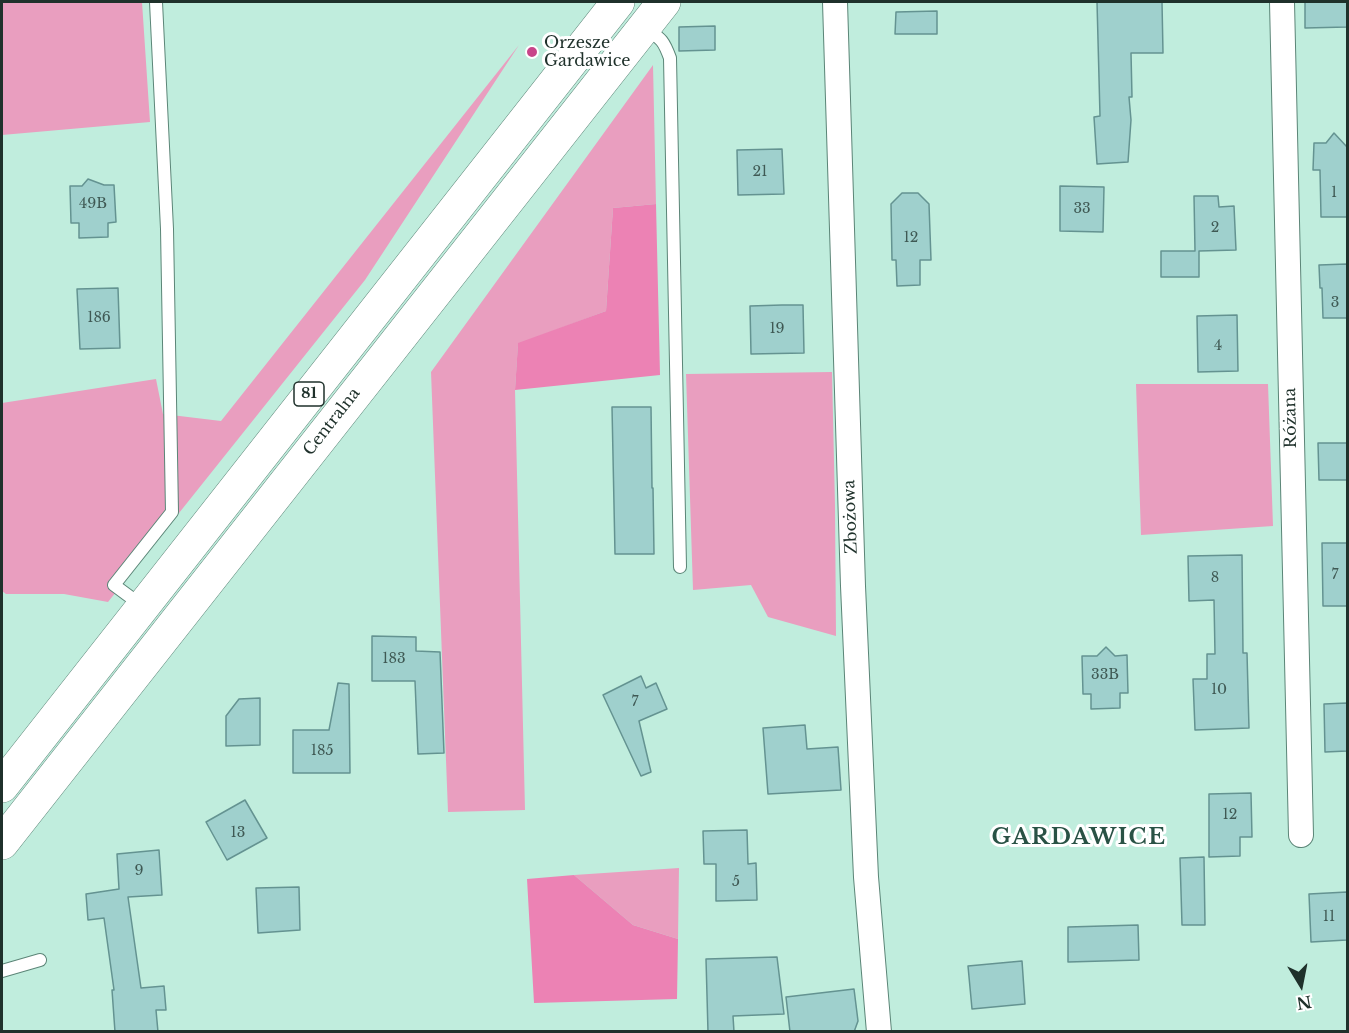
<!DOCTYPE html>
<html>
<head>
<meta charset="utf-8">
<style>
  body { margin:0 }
  #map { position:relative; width:1349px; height:1033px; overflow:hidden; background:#c0eddd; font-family:"Libre Baskerville",serif }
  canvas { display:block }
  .frame { position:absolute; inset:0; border:3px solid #1f312b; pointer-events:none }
  .north { position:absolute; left:1271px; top:955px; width:60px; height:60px; -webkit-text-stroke:4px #fff; paint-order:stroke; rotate:170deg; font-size:16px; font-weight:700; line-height:24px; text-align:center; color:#1f312b }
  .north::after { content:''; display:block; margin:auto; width:21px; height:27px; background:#1f312b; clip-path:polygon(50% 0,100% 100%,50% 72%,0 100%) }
</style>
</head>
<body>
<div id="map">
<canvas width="1349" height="1033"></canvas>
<div class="frame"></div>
<div class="north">N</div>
</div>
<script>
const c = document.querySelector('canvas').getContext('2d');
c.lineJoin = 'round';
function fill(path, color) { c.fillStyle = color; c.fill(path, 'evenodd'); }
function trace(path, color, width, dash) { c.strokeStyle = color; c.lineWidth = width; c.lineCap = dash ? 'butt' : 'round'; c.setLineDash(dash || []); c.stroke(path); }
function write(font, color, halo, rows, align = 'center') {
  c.font = font + ' "Libre Baskerville",serif'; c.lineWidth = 6; c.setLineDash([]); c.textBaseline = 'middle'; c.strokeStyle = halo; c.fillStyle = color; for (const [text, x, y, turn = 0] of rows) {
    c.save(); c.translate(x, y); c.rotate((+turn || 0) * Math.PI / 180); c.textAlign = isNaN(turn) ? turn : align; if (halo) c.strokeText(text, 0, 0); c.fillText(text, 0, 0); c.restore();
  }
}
const green = new Path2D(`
  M 2,2 L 142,2 L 150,122 L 2,135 Z
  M 519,45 L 365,280 L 108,602 L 64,594 L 6,594 L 2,591 L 2,403 L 156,379 L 163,414 L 221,421 Z
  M 653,65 L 656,204 L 613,208 L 606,311 L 518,344 L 515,390 L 525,810 L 448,812 L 431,372 Z
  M 832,372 L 835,506 L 836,636 L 768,617 L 751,585 L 693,590 L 686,374 Z
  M 1136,384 L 1268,384 L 1273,526 L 1141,535 Z
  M 679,868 L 678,939 L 633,925 L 574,875 Z`);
const forest = new Path2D(`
  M 656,204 L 660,375 L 515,390 L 518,343 L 606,311 L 613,208 Z
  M 574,875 L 633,925 L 678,939 L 677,999 L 534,1003 L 527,879 Z`);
const building = new Path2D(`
  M 1097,2 L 1162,2 L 1163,53 L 1131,53 L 1132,97 L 1129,97 L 1131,120 L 1128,162 L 1097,164 L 1094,117 L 1100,116 Z
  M 1305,2 L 1347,2 L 1347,27 L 1305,28 Z
  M 937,11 L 937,34 L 895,34 L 896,12 Z
  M 715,26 L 715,50 L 679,51 L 679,27 Z
  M 1334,133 L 1347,147 L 1347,217 L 1321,217 L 1320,170 L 1313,170 L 1314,143 L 1326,143 Z
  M 782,149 L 784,194 L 738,195 L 737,150 Z
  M 88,179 L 104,185 L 114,185 L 116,222 L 108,223 L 108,237 L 79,238 L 79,223 L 71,223 L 70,186 L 82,186 Z
  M 1060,186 L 1104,187 L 1103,232 L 1060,231 Z
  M 902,193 L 918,193 L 929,204 L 931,260 L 920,260 L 920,285 L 897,286 L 896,260 L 892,260 L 891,204 Z
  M 1194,196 L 1218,196 L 1219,207 L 1234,206 L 1236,250 L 1199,251 L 1199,277 L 1161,277 L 1161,251 L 1195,251 Z
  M 1347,264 L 1347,318 L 1323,318 L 1322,288 L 1320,288 L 1319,265 Z
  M 118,288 L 120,348 L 80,349 L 77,289 Z
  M 782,305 L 803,305 L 804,353 L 751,354 L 750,306 Z
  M 1237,315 L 1238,371 L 1198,372 L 1197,316 Z
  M 612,407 L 651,407 L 652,488 L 653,488 L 654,554 L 615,554 Z
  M 1318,443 L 1347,443 L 1347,480 L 1319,480 Z
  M 1322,543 L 1347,543 L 1347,606 L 1323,606 Z
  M 1242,555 L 1243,653 L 1247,653 L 1249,728 L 1195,730 L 1193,679 L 1207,679 L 1207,654 L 1215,654 L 1214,600 L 1189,601 L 1188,556 Z
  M 372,636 L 416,637 L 416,651 L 440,652 L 444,753 L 418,754 L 415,681 L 372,681 Z
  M 1106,647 L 1115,656 L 1127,655 L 1128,693 L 1120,693 L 1120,708 L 1091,709 L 1091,694 L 1083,694 L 1082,656 L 1097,656 Z
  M 641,676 L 646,688 L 656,683 L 667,709 L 639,721 L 651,772 L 641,776 L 603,695 Z
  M 338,683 L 349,684 L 350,773 L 293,773 L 293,730 L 329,730 Z
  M 260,698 L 260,745 L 226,746 L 226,716 L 239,699 Z
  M 1347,703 L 1347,751 L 1325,752 L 1324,704 Z
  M 805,725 L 807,749 L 838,747 L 841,790 L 768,794 L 763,728 Z
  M 1251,793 L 1252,837 L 1240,837 L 1240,856 L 1209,857 L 1209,794 Z
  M 245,800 L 267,838 L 227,860 L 206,822 Z
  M 747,830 L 748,864 L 756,863 L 757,900 L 716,901 L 716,864 L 704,864 L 703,831 Z
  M 159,850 L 162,895 L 128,897 L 141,988 L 164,986 L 166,1010 L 156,1010 L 158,1032 L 115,1032 L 112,990 L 114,990 L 104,918 L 88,920 L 86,894 L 119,889 L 117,854 Z
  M 1204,857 L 1205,925 L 1182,925 L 1180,858 Z
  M 299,887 L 300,930 L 258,933 L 256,888 Z
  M 1347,892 L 1347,940 L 1311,942 L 1309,894 Z
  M 1138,925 L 1139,960 L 1068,962 L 1068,927 Z
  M 777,957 L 784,1014 L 733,1016 L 734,1032 L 708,1032 L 706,959 Z
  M 1022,961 L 1025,1004 L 972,1009 L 968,966 Z
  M 854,989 L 858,1021 L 854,1032 L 790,1032 L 786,997 Z`);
const lane = new Path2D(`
  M 644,27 C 661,39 663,39 670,58 L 680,567
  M 141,605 L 114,585 L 172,512 L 167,229 L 156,2
  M 2,971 L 40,960`);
const street = new Path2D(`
  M 835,2 L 853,586 L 866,877 L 879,1032
  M 1282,2 L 1301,835`);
const primary = new Path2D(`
  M 2,786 L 618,2
  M 2,843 L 664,2`);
const markers = [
  [532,52,6,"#c8458a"]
];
const numberNames = [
  ["21",760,172],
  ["1",1334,193],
  ["49B",93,204],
  ["33",1082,209],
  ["2",1215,228],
  ["12",911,238],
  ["3",1335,303],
  ["186",99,318],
  ["19",777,329],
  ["4",1218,346],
  ["7",1335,575],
  ["8",1215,578],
  ["183",394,659],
  ["33B",1105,675],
  ["10",1219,690],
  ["7",635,702],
  ["185",322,751],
  ["12",1230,815],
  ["13",238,833],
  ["9",139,871],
  ["5",736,882],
  ["11",1329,917]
];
const shields = [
  [309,394,30]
];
const shieldNames = [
  ["81",309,394]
];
const poiNames = [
  ["Orzesze",544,43],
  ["Gardawice",544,61]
];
const streetNames = [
  ["Różana",1291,418,-91],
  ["Centralna",332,422,-52],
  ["Zbożowa",851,517,-92]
];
const districtNames = [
  ["GARDAWICE",1079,838]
];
fill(green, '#e99ebf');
fill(forest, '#ec82b4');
fill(building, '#9fd0cd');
trace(building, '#649391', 1.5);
trace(lane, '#5b8577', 14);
trace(street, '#5b8577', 26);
trace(primary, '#5b8577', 34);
trace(lane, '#fff', 12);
trace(street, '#fff', 24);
trace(primary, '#fff', 33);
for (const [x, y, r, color] of markers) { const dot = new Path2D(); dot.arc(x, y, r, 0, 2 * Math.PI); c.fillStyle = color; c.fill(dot); trace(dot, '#fff', 2); }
write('14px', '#3f5954', null, numberNames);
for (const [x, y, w] of shields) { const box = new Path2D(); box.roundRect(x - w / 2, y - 12, w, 24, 4.5); c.fillStyle = '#fff'; c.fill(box); trace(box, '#1f312b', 1.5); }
write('bold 15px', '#1f312b', null, shieldNames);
write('16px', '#1f312b', '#fff', poiNames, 'left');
write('16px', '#1f312b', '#fff', streetNames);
c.letterSpacing = '1.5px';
write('bold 22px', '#295245', '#fff', districtNames);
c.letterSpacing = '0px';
</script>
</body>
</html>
